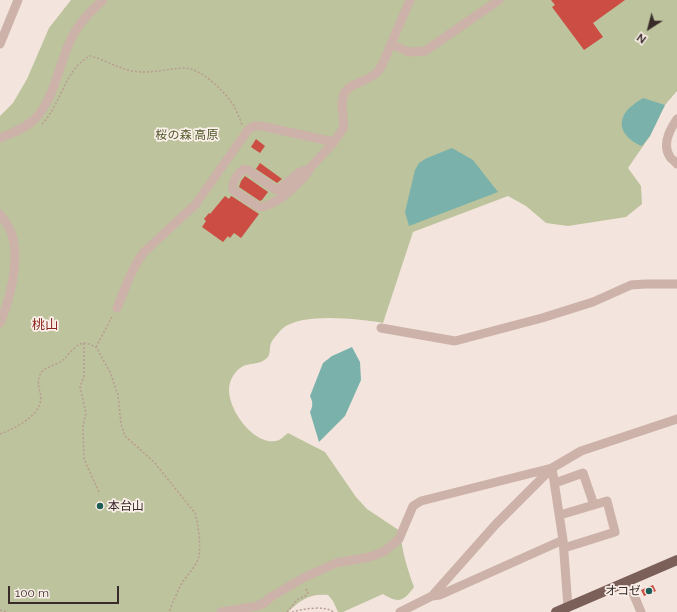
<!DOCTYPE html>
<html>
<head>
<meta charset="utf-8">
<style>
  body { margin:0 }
  #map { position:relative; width:677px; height:612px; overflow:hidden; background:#f3e5dd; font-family:Raleway,sans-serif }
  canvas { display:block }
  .north { position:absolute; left:629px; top:8px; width:40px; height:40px; -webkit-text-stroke:3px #fbf0ea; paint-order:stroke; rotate:216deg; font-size:11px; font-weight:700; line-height:16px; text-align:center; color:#392b29 }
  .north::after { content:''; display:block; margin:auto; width:14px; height:18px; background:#392b29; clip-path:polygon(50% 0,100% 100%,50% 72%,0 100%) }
  .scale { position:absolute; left:8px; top:586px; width:111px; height:18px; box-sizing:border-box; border:2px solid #392b29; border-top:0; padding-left:5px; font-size:12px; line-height:14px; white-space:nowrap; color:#392b29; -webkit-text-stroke:3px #fbf0ea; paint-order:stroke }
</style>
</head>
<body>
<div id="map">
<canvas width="677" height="612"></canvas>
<div class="north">N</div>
<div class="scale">100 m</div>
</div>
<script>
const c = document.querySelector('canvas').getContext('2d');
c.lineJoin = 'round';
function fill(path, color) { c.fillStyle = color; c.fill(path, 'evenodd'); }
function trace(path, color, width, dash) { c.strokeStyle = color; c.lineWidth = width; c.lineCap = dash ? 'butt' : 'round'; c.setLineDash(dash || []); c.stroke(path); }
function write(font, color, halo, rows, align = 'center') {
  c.font = font + ' Raleway,"Noto Sans JP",sans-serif'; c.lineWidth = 3.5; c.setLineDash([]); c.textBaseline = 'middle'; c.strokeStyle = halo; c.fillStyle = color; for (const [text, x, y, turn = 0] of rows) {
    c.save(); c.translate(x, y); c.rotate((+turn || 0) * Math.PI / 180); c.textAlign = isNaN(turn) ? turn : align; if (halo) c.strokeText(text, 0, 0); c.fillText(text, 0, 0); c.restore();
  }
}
const green = new Path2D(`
  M 71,0 L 677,0 L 677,91 L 665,105 L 650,136 L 628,168 L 641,186 L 642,204 L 626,217 L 568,226 L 546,223 L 526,206 L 508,196 L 413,232 L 383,323 C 360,319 301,312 282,329 C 279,332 273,339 271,343 C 269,348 271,354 267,358 C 255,369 242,357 231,380 C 221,402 252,445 275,441 C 280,441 284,436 288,433 L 325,452 L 356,497 L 367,509 L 400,531 C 402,551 407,568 414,587 C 404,601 399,604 383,594 L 343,612 L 338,612 L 333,601 L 328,595 C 310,593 300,600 288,612 L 0,612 L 0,116 L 13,103 L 27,79 L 49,28 Z`);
const water = new Path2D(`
  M 643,98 L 665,105 L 650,136 L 642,146 C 630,142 616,129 624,115 C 627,108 637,102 643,98 Z
  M 452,148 L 473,160 L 498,192 L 409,226 L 405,212 L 415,170 L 419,163 L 427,158 Z
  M 352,347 L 360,362 L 361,380 L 345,416 L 319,442 L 310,412 C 313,406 313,402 310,396 L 323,363 L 332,356 Z`);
const building = new Path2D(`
  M 551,0 L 625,0 L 593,23 L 603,37 L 584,50 L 552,7 L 555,5 Z
  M 256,139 L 265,146 L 260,153 L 251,147 Z
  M 260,163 L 282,179 L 277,183 L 256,169 Z
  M 245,176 L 268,192 L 262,200 L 260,201 L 239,187 L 241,181 Z
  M 225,196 L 229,199 L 231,196 L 233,197 L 259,214 L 241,238 L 234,233 L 230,238 L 228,236 L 223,242 L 202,227 L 206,221 L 204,219 L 209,213 L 210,214 Z
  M 653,585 L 656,591 L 644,596 L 641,590 Z`);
const path = new Path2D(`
  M 42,124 C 61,105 65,68 90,56 C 103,59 116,67 128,70 C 147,75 165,69 183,68 C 201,67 225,92 234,106 C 237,112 240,119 242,125
  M 84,343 L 84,376 L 80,387 L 86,413 L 83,426 L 84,459 L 99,492
  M 96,347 L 113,315
  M 0,434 C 13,429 30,421 38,408 C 45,396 36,388 39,378 C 42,365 55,367 63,360 C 69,355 75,344 84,343 C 88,343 93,346 96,347 L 110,372 L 118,395 L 121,424 L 125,436 L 154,462 L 195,513 C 198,524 202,548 198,559 C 195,568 187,575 182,583 C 177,592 173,602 169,612
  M 0,610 L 8,612
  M 287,612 L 297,600 L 307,595 L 308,591 L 304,588
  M 292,612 C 302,609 326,605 333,612`);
const minor = new Path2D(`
  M 0,44 L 18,0
  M 391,44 L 409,52 L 425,51 L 499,0
  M 677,119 C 670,129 662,145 670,157 C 671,159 675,161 677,164
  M 0,138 C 12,133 26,128 35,119 C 53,100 58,70 68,46 C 75,27 88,13 103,0
  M 309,169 L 300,172 L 278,190 L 273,188 L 248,170 L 244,169 C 238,173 231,182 233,190 L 259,207 C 275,206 294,188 304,177 C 307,174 308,170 311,167 C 319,158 327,150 334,142
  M 0,214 C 5,221 11,229 13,238 C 19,263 10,300 0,323
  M 117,308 C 125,289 131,269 144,252 L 195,205 L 248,130 L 254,126 L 261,126 L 334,142 L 344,127 L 342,103 L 344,93 L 351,86 L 369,78 L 377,73 L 382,65 L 410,0
  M 381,328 L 455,341 L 542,318 L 593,302 L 631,285 L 645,284 L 677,284
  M 555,483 L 583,473 L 594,505
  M 560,515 L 607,501 L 615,532 L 564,548
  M 628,581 L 641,612
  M 432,596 L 440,595 L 563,540
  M 221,612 L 257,606 L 264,603 L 271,597 L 303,578 L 336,563 L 370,557 L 385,551 L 399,539 L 413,506 L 421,501 L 552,468 L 563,540 L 568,607
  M 400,612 L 432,596 L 496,524 L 552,468 L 581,451 L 677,419`);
const major = new Path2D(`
  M 556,612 L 677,560`);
const markers = [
  [100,506,4,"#1c5d56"],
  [649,591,4,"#1c5d56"]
];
const parkNames = [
  ["桜の森 高原",187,135]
];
const poiNames = [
  ["本台山",108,506],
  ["オコゼ",641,591,"right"]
];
const neighbourhoodNames = [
  ["桃山",45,325]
];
fill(green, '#bdc39c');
fill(water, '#7ab2ab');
fill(building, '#cb4d43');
trace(path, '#b89c92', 1.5, [2, 2]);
trace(minor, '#ccb2a8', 9);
trace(major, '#7b5f59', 10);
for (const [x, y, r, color] of markers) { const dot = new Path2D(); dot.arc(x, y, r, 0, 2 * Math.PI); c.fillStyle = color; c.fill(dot); trace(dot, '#fbf0ea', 1.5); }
write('12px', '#4f582b', '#fbf0ea', parkNames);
write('12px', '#392b29', '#fbf0ea', poiNames, 'left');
write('13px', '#8c251e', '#fbf0ea', neighbourhoodNames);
</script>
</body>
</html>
